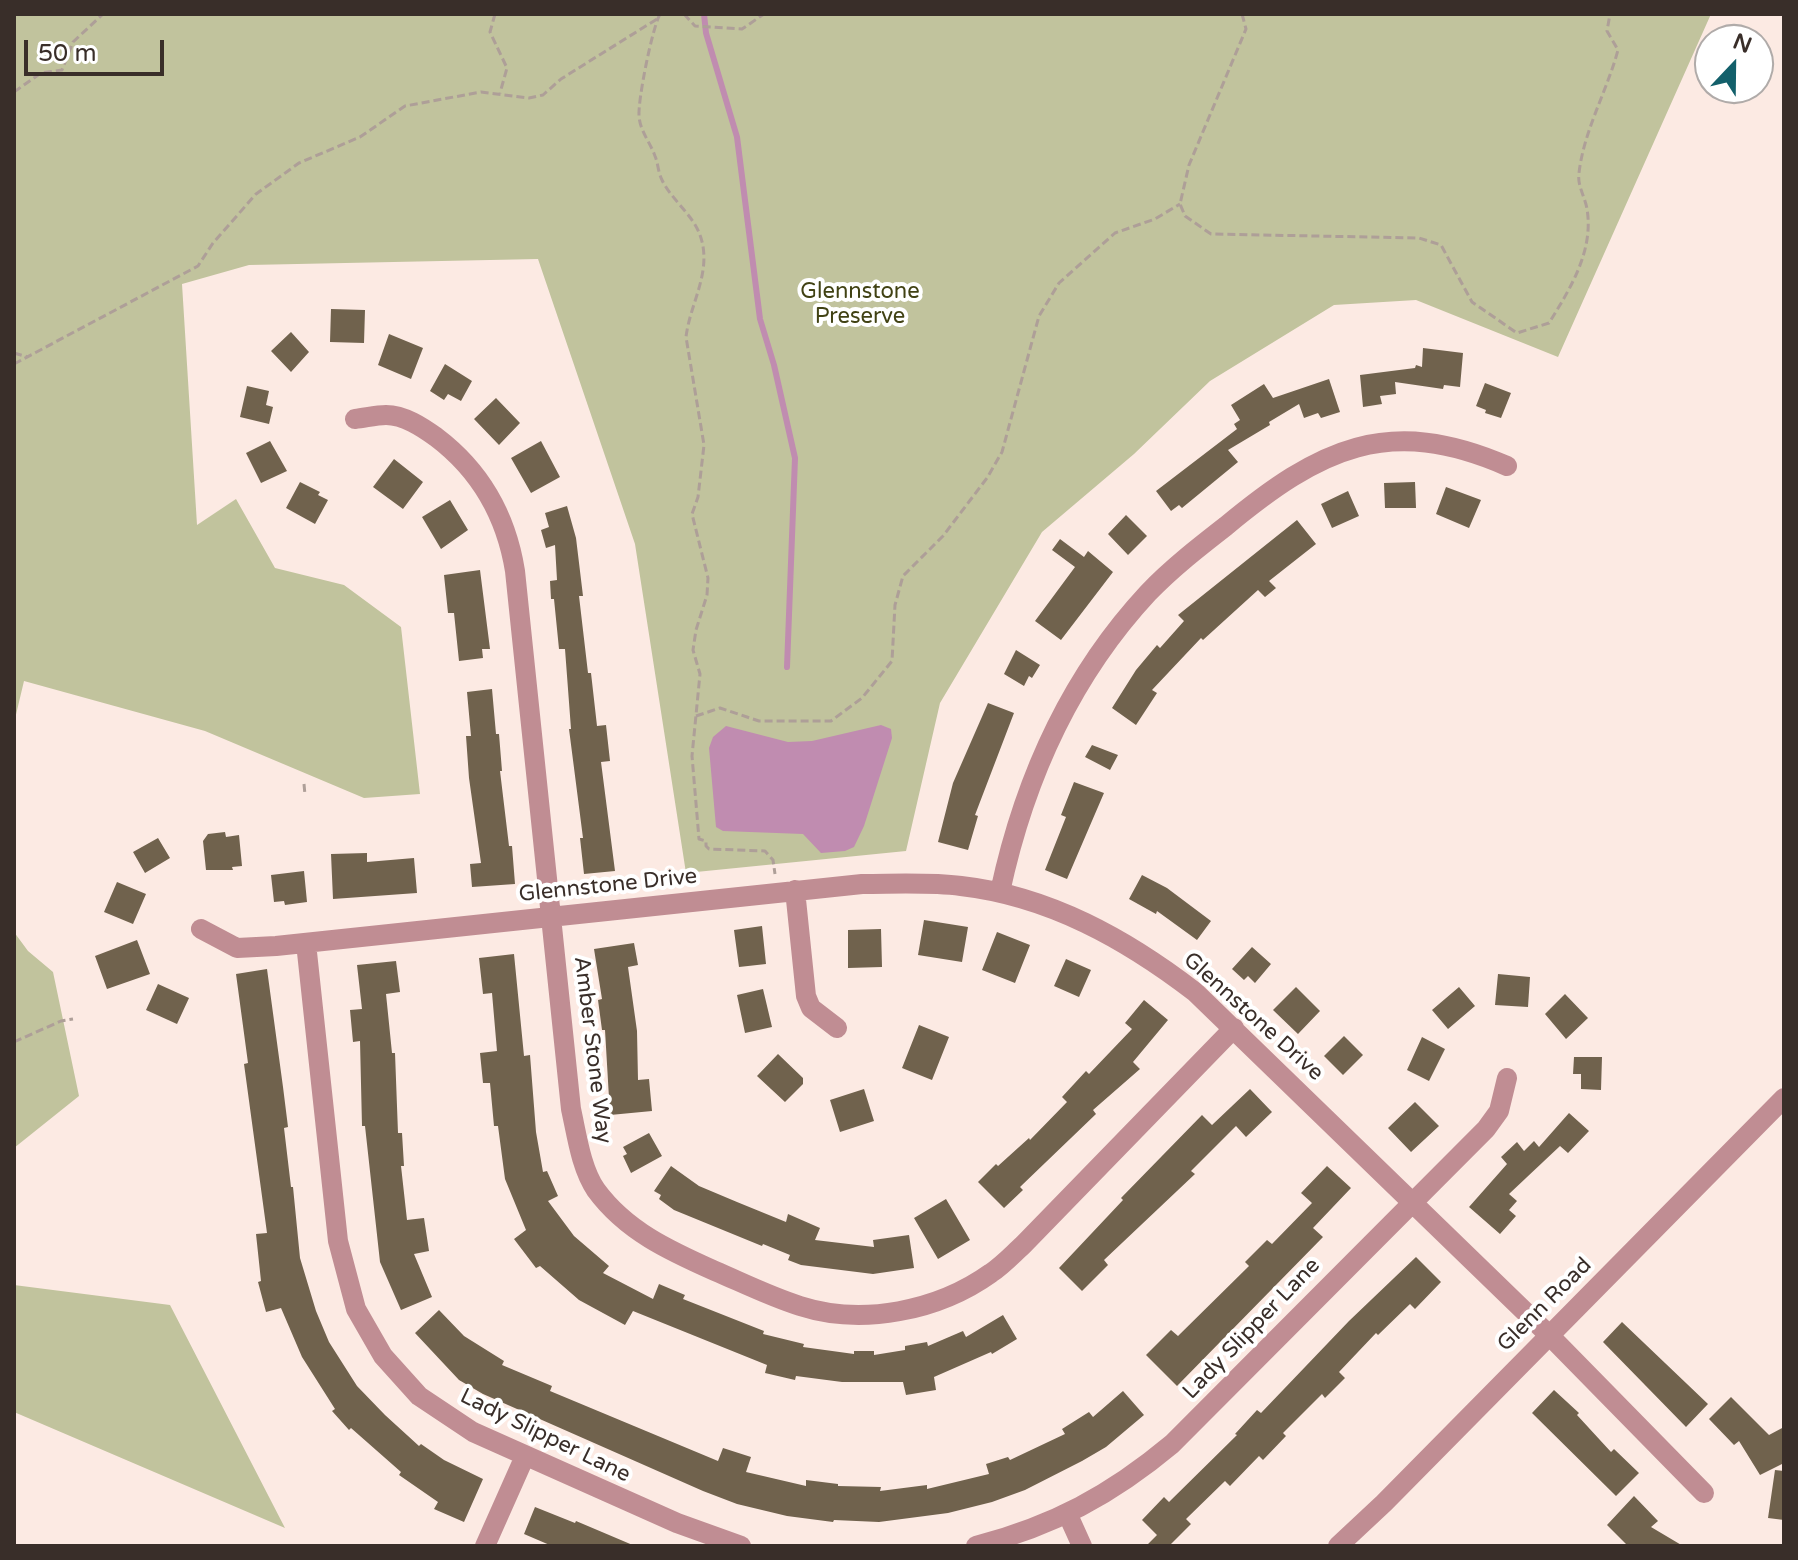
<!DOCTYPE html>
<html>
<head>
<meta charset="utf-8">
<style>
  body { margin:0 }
  #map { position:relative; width:1798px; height:1560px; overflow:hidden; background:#fceae3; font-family:"Varela Round",sans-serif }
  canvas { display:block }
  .frame { position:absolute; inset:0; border:16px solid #392e29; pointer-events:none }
  .north { position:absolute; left:1694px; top:24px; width:80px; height:80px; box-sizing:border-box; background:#fff; border:2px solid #b0aba9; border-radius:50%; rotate:22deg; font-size:22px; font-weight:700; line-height:32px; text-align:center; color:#392e29 }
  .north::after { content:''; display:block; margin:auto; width:28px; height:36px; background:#13606b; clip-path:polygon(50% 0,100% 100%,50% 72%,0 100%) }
  .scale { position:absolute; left:24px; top:40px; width:140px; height:36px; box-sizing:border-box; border:4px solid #392e29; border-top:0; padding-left:10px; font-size:24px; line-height:28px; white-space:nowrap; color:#392e29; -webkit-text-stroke:6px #fff; paint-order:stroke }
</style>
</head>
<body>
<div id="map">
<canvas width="1798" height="1560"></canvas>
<div class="frame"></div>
<div class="north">N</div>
<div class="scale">50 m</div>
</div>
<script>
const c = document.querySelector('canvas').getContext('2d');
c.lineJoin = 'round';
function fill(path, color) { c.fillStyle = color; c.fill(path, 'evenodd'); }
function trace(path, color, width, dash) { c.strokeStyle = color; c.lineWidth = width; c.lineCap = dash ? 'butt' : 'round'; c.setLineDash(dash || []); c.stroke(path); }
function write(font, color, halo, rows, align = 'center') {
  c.font = font + ' "Varela Round",sans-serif'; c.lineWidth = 8; c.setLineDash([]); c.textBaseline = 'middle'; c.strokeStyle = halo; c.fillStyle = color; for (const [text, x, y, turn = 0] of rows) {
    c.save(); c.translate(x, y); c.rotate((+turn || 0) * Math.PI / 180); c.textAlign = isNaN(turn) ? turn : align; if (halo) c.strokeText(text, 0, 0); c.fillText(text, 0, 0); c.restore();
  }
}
const green = new Path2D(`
  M 14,14 L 1711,14 L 1558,357 L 1416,300 L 1334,305 L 1210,381 L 1134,454 L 1042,532 L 940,703 L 906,851 L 686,873 L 635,544 L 538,259 L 249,265 L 182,284 L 197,525 L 236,499 L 275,568 L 344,585 L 401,627 L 420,794 L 364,798 L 205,731 L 24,681 L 14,723 Z
  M 14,932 L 28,951 L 53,972 L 79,1096 L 14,1148 Z
  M 14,1285 L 170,1305 L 285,1528 L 14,1412 Z`);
const water = new Path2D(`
  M 881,725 L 891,729 L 892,738 L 864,826 L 854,847 L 845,851 L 821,853 L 803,834 L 723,831 L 716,827 L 709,748 L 713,737 L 726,726 L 788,742 L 812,741 Z`);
const stream = new Path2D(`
  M 704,14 L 706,33 L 737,137 L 760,319 L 774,365 L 795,458 L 787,667`);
const building = new Path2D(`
  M 331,309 L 365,310 L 364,343 L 330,342 Z
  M 291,332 L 309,352 L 291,372 L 271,351 Z
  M 389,334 L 423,348 L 411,379 L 378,365 Z
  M 1423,348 L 1463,353 L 1460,387 L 1444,385 L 1443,389 L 1395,382 L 1396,394 L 1380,396 L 1382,404 L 1363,407 L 1360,375 L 1415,368 L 1416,365 L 1422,367 Z
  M 445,364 L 472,381 L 461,401 L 448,394 L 444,400 L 430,391 Z
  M 1329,379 L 1340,412 L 1321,418 L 1318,413 L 1304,418 L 1299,404 L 1269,422 L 1270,425 L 1228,450 L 1238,462 L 1182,508 L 1179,505 L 1171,511 L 1156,491 L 1237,429 L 1234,424 L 1240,420 L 1231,405 L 1264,384 L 1273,398 Z
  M 1485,383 L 1511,393 L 1501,418 L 1485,413 L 1486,410 L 1476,406 Z
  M 247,386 L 269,391 L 266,405 L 273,407 L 269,424 L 240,417 Z
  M 496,398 L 520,423 L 499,445 L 474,419 Z
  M 270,441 L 287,471 L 261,483 L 246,453 Z
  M 541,441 L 560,477 L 531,493 L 511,458 Z
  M 394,459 L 423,482 L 403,509 L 373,487 Z
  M 300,482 L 320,492 L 318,495 L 328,500 L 315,524 L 286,508 Z
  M 1415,482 L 1416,508 L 1385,508 L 1384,483 Z
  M 1446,487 L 1481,500 L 1469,528 L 1436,514 Z
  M 1348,491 L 1359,516 L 1332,528 L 1321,504 Z
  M 450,500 L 468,530 L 441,549 L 422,517 Z
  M 567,506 L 576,538 L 583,596 L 579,596 L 588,673 L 591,673 L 597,726 L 606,725 L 610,761 L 601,762 L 615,871 L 584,874 L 580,838 L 583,838 L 569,729 L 571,729 L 565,649 L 559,649 L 554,599 L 551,599 L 550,581 L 557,580 L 555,545 L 546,548 L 541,530 L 549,527 L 545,513 Z
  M 1126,515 L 1147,536 L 1128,555 L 1108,534 Z
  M 1297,520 L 1316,544 L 1269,581 L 1276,588 L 1265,597 L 1258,590 L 1203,640 L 1201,638 L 1152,690 L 1157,693 L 1136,725 L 1112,708 L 1136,670 L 1157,645 L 1160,648 L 1184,621 L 1178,615 Z
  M 1060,539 L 1084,557 L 1088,551 L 1113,572 L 1061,640 L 1035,621 L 1075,567 L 1052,550 Z
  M 480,570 L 490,649 L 482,649 L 483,658 L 459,661 L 454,613 L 448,613 L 444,575 Z
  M 1016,650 L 1040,665 L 1032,678 L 1029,676 L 1024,686 L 1004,674 Z
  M 492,689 L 496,734 L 499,734 L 502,771 L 500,771 L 509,846 L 512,846 L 515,884 L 472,887 L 470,864 L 481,863 L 469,778 L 466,736 L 471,736 L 467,692 Z
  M 988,703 L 1014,713 L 975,815 L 978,816 L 968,850 L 938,842 L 953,783 Z
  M 1092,745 L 1118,755 L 1110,770 L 1085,757 Z
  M 1074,782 L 1104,793 L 1067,879 L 1045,870 L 1066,817 L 1061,815 Z
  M 225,832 L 226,837 L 239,835 L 242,866 L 232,867 L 233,870 L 206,870 L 203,841 L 208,834 Z
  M 158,838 L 170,858 L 145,873 L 133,852 Z
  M 367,853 L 367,862 L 414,858 L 417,893 L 333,899 L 331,854 Z
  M 304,871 L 307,902 L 285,905 L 284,901 L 274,902 L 271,875 Z
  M 1142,875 L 1167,888 L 1211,921 L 1197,940 L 1157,911 L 1156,914 L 1129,899 Z
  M 117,882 L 146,894 L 133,924 L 104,912 Z
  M 924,920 L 968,927 L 962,962 L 918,955 Z
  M 762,926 L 766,964 L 739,967 L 734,930 Z
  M 881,929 L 882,967 L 848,968 L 848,930 Z
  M 997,932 L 1030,945 L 1015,983 L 982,970 Z
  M 137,940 L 150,974 L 107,989 L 95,956 Z
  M 634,943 L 638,965 L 628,967 L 637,1031 L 638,1080 L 649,1079 L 652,1111 L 610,1115 L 605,1030 L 602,1030 L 598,1000 L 602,999 L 594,949 Z
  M 1252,947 L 1271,964 L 1255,983 L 1248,976 L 1244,980 L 1232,969 Z
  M 514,954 L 524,1056 L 530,1055 L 536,1132 L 543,1172 L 547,1171 L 558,1196 L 548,1201 L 574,1236 L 609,1266 L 603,1273 L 653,1299 L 659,1284 L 685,1295 L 683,1299 L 764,1331 L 763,1334 L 804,1344 L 803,1347 L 854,1354 L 854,1351 L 874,1351 L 874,1355 L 905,1350 L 905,1346 L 927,1342 L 928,1346 L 963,1331 L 966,1337 L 1003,1315 L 1017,1339 L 992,1354 L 991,1352 L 934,1377 L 936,1390 L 906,1395 L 903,1382 L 842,1382 L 796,1376 L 795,1380 L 765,1373 L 767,1365 L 633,1311 L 625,1325 L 579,1300 L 540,1266 L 536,1268 L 514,1239 L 526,1230 L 505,1179 L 498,1126 L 494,1126 L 490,1083 L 483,1083 L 480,1053 L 497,1051 L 492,993 L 483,994 L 479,958 Z
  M 1066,959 L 1091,970 L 1079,997 L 1054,986 Z
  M 396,961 L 400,992 L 386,994 L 392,1053 L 395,1053 L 398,1133 L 402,1133 L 404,1166 L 401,1166 L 407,1220 L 424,1218 L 429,1251 L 414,1254 L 432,1297 L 401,1310 L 380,1262 L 365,1126 L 362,1126 L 360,1041 L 353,1042 L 350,1010 L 362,1009 L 357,965 Z
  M 267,969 L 283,1087 L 288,1127 L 284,1128 L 291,1187 L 293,1187 L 300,1258 L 316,1311 L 329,1342 L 357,1386 L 385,1415 L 419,1446 L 421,1444 L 444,1460 L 483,1479 L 464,1522 L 434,1509 L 438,1502 L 399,1475 L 401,1472 L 351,1428 L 349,1430 L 332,1411 L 335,1409 L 302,1357 L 281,1308 L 266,1312 L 258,1282 L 261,1281 L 256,1234 L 267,1233 L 244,1064 L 248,1063 L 236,974 Z
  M 1498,974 L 1530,977 L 1528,1007 L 1495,1005 Z
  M 158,984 L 189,998 L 177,1024 L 146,1010 Z
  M 1296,987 L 1320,1011 L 1298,1034 L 1273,1010 Z
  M 1459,987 L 1475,1006 L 1448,1029 L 1432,1010 Z
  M 763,989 L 772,1027 L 745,1033 L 737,995 Z
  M 1565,994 L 1588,1018 L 1566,1039 L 1545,1014 Z
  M 1144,1000 L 1168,1020 L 1133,1062 L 1140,1069 L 1093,1110 L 1096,1114 L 1020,1187 L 1023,1190 L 1004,1208 L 978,1182 L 996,1164 L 998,1166 L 1029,1138 L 1030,1140 L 1067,1102 L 1062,1097 L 1086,1071 L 1089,1074 L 1132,1029 L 1125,1023 Z
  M 919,1025 L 949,1037 L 932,1080 L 902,1068 Z
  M 1344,1036 L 1363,1055 L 1343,1075 L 1324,1056 Z
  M 1422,1037 L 1445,1049 L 1429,1081 L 1407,1070 Z
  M 778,1054 L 803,1078 L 803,1084 L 785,1102 L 757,1076 Z
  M 1574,1057 L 1602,1057 L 1601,1090 L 1581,1089 L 1581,1074 L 1573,1074 Z
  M 864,1089 L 874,1121 L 840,1132 L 830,1100 Z
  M 1250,1089 L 1272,1112 L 1246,1137 L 1236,1126 L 1191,1171 L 1195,1174 L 1177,1191 L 1104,1260 L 1108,1265 L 1082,1291 L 1059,1268 L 1123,1200 L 1121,1198 L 1202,1115 L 1212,1125 Z
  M 1415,1102 L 1439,1126 L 1411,1152 L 1388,1128 Z
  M 1569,1113 L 1589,1131 L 1568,1153 L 1560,1146 L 1509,1194 L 1517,1201 L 1509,1210 L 1516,1216 L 1500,1234 L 1469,1207 L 1507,1164 L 1501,1157 L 1517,1142 L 1524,1151 L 1534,1141 L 1539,1147 Z
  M 649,1133 L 662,1156 L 631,1173 L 623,1156 L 627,1154 L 623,1147 Z
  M 671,1166 L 699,1186 L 737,1202 L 786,1222 L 788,1214 L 820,1228 L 815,1240 L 874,1247 L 873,1240 L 909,1235 L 914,1268 L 873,1274 L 801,1265 L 788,1260 L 790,1255 L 763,1244 L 762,1246 L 674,1210 L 659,1199 L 661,1195 L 654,1191 Z
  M 1327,1166 L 1351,1188 L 1313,1228 L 1323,1237 L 1177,1386 L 1146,1355 L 1171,1330 L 1178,1336 L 1249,1266 L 1245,1262 L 1267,1240 L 1272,1244 L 1312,1203 L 1301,1193 Z
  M 946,1199 L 970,1240 L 938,1259 L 914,1218 Z
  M 1416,1257 L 1441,1282 L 1415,1309 L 1410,1304 L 1378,1335 L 1376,1333 L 1339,1372 L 1345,1378 L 1325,1398 L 1322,1394 L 1283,1433 L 1286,1436 L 1263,1460 L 1259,1456 L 1230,1486 L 1225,1481 L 1186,1519 L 1191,1524 L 1169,1546 L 1146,1546 L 1157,1535 L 1142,1520 L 1164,1497 L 1169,1502 L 1237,1435 L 1235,1434 L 1257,1410 L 1261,1413 L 1349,1321 Z
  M 439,1310 L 464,1336 L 504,1361 L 502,1365 L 552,1386 L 550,1391 L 718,1461 L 723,1448 L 751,1457 L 746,1472 L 806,1486 L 806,1480 L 838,1484 L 838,1486 L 881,1487 L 880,1491 L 927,1485 L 927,1489 L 989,1474 L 986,1464 L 1008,1457 L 1010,1460 L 1065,1434 L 1062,1429 L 1089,1412 L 1093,1417 L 1123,1391 L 1144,1415 L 1106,1447 L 1082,1461 L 1025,1490 L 992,1502 L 948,1513 L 879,1522 L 834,1520 L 833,1522 L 787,1516 L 737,1504 L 703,1491 L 483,1394 L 459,1380 L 415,1333 Z
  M 1622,1322 L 1708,1404 L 1686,1427 L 1603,1342 Z
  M 1554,1390 L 1579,1413 L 1577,1415 L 1611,1452 L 1614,1449 L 1639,1473 L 1616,1496 L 1532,1413 Z
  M 1731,1397 L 1769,1435 L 1784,1427 L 1784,1463 L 1760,1475 L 1739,1441 L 1734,1445 L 1709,1419 Z
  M 1775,1470 L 1784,1471 L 1784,1520 L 1768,1518 Z
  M 1634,1496 L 1658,1521 L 1651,1527 L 1683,1546 L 1628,1546 L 1607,1525 Z
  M 535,1507 L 575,1523 L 576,1521 L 635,1546 L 552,1546 L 524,1534 Z`);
const path = new Path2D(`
  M 495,14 L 490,32 L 507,68 L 500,93
  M 660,14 C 652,29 638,99 639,116 C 640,131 650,142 655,156 C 658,163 658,172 662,180 C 671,199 693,215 700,235 C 713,271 690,303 686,337 L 704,445 L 698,497 L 692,514 L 708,578 L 707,595 L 696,630 L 693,650 L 700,674 L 692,756 L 699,839 L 706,841 L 706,846 L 709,849 L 765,851 L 773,860 L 775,874
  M 684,14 L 695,26 L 742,29 L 764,14
  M 1242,14 L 1246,29 L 1189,165 L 1180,204 L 1185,216 L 1211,234 L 1419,238 L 1441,245 L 1472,302 L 1517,333 L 1549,323 C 1570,289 1594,251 1587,209 C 1585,197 1577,185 1579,173 C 1584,130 1607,91 1618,50 L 1607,31 L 1610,14
  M 14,92 L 41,73 L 62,70 L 73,42 L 103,14
  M 14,353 L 28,357
  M 14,364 L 198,266 L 213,243 L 256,194 L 299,163 L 360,137 L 405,106 L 481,92 L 529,98 L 543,95 L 561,79 L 657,19
  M 696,716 L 720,708 L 759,721 L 831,721 L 862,698 L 892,661 L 895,605 L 903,576 L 943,536 L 987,478 L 1002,452 L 1039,316 L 1059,283 L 1115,233 L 1155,219 L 1180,204
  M 304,784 L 305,795
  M 14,1042 L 61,1021 L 73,1019`);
const minor = new Path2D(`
  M 355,419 C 365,418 376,415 386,415 C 404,415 422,427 436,437 C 481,471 506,515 515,571 L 571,1109 C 577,1136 581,1168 596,1190 C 626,1231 670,1251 715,1271 C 743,1283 771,1297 800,1306 C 862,1326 938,1311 991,1273 C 1003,1265 1013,1254 1023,1245 L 1234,1028
  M 795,890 L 806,996 L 811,1008 L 837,1028
  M 1000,892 C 1024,780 1069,678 1148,593 C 1172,568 1199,547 1226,526 C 1319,449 1388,414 1507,466
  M 201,929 L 237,948 L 276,946 L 862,884 C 895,884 929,882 961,886 C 1049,896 1126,939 1195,992 L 1549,1335 L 1704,1493
  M 306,943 L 338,1241 L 356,1309 L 383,1356 L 419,1396 L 473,1432 L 677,1523 L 741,1546
  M 1068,1515 L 1082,1546
  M 485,1546 L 525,1456
  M 976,1546 C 1053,1526 1111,1495 1172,1444 L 1486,1129 L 1499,1111 L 1507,1078
  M 1338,1546 L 1384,1503 L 1784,1098`);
const parkNames = [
  ["Glennstone",860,292],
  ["Preserve",860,317]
];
const streetNames = [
  ["Glennstone Drive",608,886,-6],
  ["Glennstone Drive",1253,1017,42],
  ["Amber Stone Way",592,1050,83],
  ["Glenn Road",1545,1305,-45],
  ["Lady Slipper Lane",1252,1329,-46],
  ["Lady Slipper Lane",545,1436,26]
];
fill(green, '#c1c39d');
fill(water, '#c08cb0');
trace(stream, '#c08cb0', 6);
fill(building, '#70624d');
trace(path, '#ae9f98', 3, [8, 4]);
trace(minor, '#c08d93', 20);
write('22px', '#414214', '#fff', parkNames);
write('22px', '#392e29', '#fff', streetNames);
</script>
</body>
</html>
